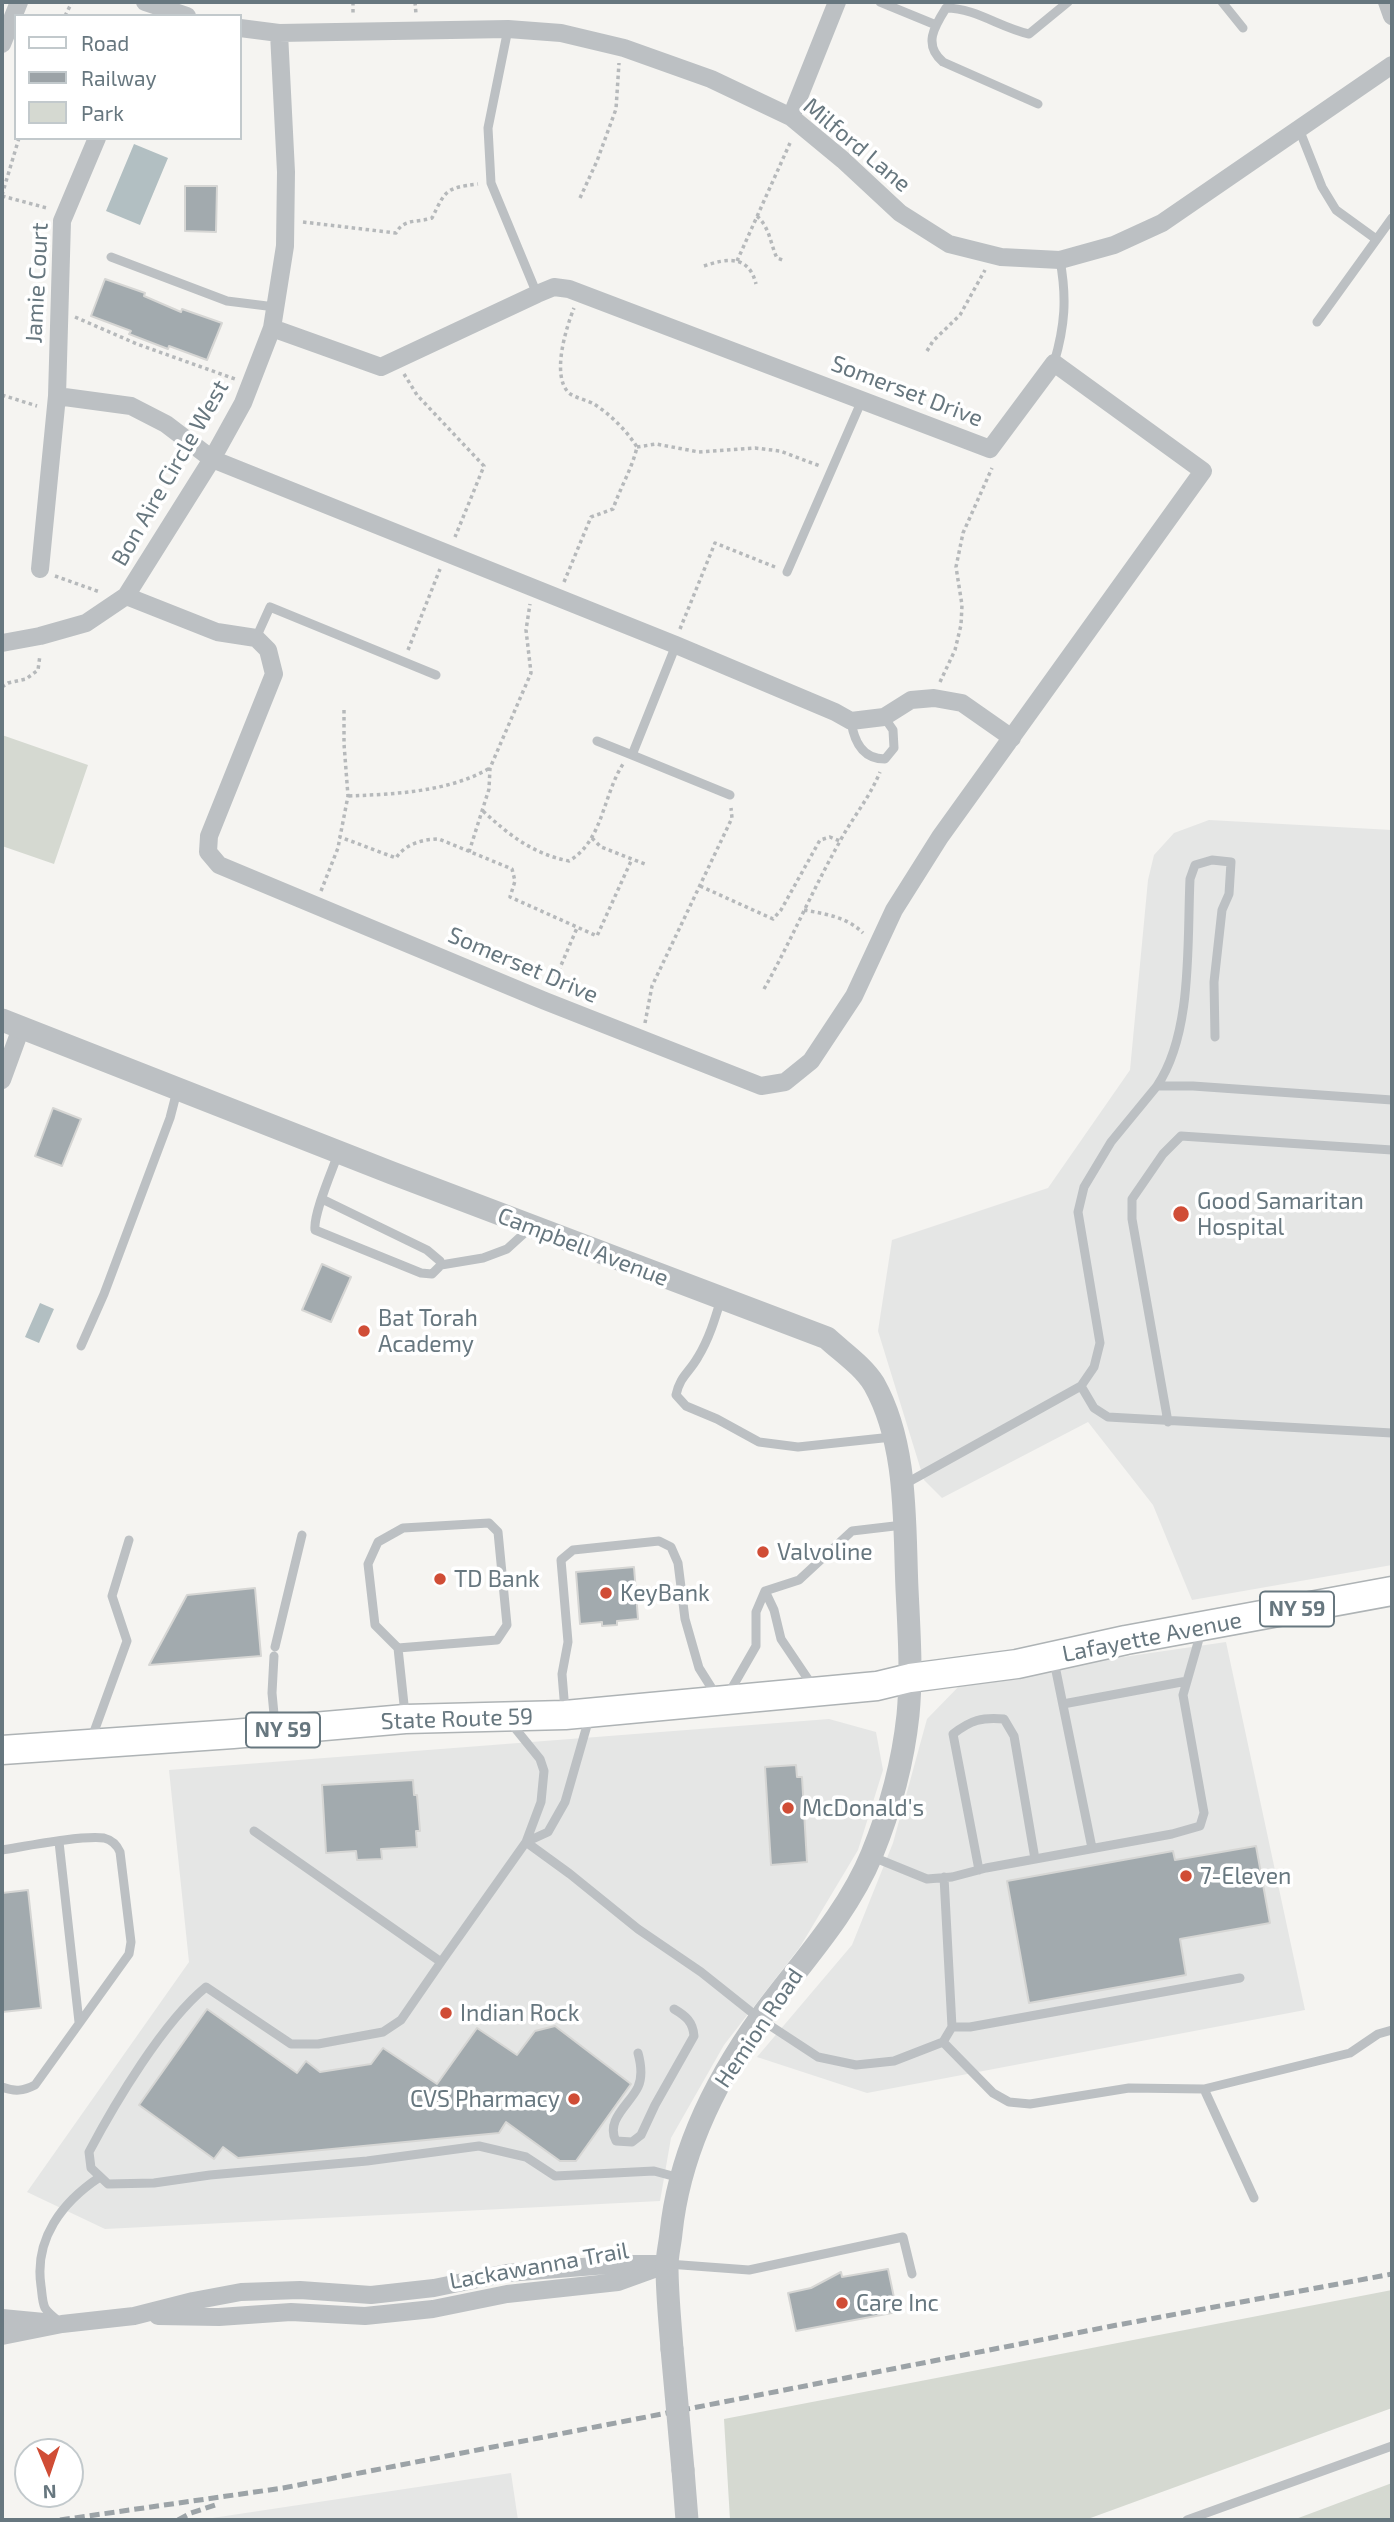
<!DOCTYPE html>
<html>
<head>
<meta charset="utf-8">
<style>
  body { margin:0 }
  #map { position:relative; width:1394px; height:2522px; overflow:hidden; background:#f5f4f1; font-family:"Exo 2",sans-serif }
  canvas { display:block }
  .frame { position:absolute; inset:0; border:4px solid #67777f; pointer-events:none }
  .legend { position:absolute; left:14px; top:14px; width:228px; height:126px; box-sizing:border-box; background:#fff; border:2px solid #c2c9cc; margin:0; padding:9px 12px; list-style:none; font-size:21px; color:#67777f }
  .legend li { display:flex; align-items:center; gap:14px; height:35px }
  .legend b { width:35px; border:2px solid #c2c9cc }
  .north { position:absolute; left:14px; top:2438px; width:70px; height:70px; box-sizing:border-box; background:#fff; border:2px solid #c2c9cc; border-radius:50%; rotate:178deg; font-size:19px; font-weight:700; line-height:28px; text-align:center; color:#67777f }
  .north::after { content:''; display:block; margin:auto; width:24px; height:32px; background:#d04d36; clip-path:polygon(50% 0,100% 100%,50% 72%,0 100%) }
</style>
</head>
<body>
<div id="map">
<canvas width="1394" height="2522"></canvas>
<div class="frame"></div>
<ul class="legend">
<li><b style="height:9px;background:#fff"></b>Road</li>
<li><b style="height:9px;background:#9ca3a7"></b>Railway</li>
<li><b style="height:19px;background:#d5d9d1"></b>Park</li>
</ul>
<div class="north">N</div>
</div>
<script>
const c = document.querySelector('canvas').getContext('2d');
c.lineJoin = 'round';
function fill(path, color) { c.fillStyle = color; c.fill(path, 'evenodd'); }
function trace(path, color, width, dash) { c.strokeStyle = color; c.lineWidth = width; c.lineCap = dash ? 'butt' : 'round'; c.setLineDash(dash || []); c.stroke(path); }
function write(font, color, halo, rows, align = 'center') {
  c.font = font + ' "Exo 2",sans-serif'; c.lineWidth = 7; c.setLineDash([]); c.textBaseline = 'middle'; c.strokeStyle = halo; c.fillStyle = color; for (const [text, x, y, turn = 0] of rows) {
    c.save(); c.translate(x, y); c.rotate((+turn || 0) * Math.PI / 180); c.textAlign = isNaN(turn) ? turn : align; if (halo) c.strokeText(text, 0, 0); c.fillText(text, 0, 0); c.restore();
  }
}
const built = new Path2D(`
  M 1209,820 L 1392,830 L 1392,1565 L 1192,1600 L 1153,1505 L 1088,1422 L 942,1498 L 924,1480 L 878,1331 L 892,1240 L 1048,1188 L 1130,1070 L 1148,880 L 1154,855 L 1174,833 Z
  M 1226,1642 L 1305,2010 L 867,2093 L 757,2057 L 852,1945 L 893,1843 L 927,1719 L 965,1680 Z
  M 829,1719 L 876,1732 L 883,1770 L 858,1850 L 800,1947 L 724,2045 L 671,2138 L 660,2201 L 105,2229 L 27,2192 L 189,1962 L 169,1770 Z
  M 511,2473 L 518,2520 L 199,2520 Z`);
const green = new Path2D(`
  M 2,735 L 88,765 L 54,864 L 2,846 Z
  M 1392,2290 L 1392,2408 L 1085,2520 L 730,2520 L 724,2419 Z
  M 1392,2483 L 1392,2520 L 1293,2520 Z`);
const water = new Path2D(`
  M 134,144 L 168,158 L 140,225 L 106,211 Z
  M 40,1303 L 54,1309 L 39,1343 L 25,1337 Z`);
const building = new Path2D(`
  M 185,186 L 217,186 L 216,232 L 185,231 Z
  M 105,279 L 145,293 L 144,296 L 181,312 L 182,309 L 222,323 L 207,360 L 169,346 L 168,349 L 129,334 L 131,331 L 91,316 Z
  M 53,1108 L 81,1119 L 62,1166 L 35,1156 Z
  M 322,1264 L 351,1277 L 331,1322 L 302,1310 Z
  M 634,1567 L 638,1619 L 617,1621 L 617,1625 L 602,1626 L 602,1622 L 580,1624 L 576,1572 Z
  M 255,1588 L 261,1656 L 149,1665 L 187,1595 Z
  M 796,1765 L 797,1777 L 802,1777 L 807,1862 L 771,1865 L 765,1767 Z
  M 413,1780 L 414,1795 L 417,1795 L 420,1831 L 416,1831 L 417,1847 L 381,1849 L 382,1859 L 357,1860 L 356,1851 L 326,1853 L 322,1785 Z
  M 1256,1846 L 1270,1923 L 1180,1939 L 1186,1975 L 1029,2003 L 1007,1881 L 1173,1851 L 1175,1860 Z
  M 28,1890 L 41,2008 L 2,2012 L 2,1893 Z
  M 207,2009 L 297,2073 L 306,2061 L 320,2072 L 371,2064 L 383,2048 L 437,2084 L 477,2028 L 517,2055 L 535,2031 L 555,2026 L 631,2084 L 576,2161 L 560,2161 L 506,2122 L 499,2133 L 238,2158 L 223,2147 L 214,2159 L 139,2105 Z
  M 888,2269 L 897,2312 L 796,2331 L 788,2293 L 811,2288 L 841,2272 L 842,2277 Z`);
const path = new Path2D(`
  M 353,2 L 353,16
  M 415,2 L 416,14
  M 65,16 L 72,2
  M 2,195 L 19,138
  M 2,196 L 47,208
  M 580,198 L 597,161 L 616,109 L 619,63
  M 757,216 C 770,228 770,243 777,258 L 785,261
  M 303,222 L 396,233 C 404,218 417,223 432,218 C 446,190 445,188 478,184
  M 737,261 L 790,143
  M 704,266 C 727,258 749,255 756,284
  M 75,317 L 137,344 L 235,379
  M 927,351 L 933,341 L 960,315 L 985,270
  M 404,374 L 417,395 L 484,466 L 455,537
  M 2,395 L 37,406
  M 637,447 L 656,444 L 699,452 L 755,448 L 780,451 L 820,466
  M 55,576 L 100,592
  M 564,582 L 591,517 L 613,509 C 620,488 632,469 637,447 C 626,430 611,415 594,404 C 587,400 575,398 569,393 C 551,376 566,328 574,308
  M 680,629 L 715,543 L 775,567
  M 408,650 L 440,569
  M 940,682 L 955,650 L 961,625 L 962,605 L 956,567 L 963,533 L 992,468
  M 2,687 L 8,683 L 26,679 L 38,670 L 40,655
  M 344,710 L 344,744 L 348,796 L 340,837 L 396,858 C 405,844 423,839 439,839 L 512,869 L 515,881 L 510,897 L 597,936 L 632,859
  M 349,796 C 395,794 449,792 490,768
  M 483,811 C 509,835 533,854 569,861 C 603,841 603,795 623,764
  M 592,838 L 601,847 L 645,864
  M 469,852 L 489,789 L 490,768 L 531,673 L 526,630 L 530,604
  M 700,886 L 773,919 L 781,910 L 820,840 L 830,837 L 840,841
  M 321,891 L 338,848 L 340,837
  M 804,910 C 826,914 847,917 863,933
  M 553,984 L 577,928
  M 764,989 C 791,941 812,891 839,843 C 852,818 869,799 880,772
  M 645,1023 L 652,986 L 732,818 L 731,808`);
const service = new Path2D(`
  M 880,2 L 936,25
  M 1222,2 L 1243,28
  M 508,29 L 488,128 L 491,183 L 537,294
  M 1038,104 L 943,62 C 923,45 934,27 946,8 C 975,8 1001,28 1029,34 L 1068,2
  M 1299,129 L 1322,187 L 1336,210 L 1376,239
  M 111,257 L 227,301 L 275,307
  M 1317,322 L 1392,218
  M 1054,363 C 1065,326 1067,298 1060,260
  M 787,572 L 862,400
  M 256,638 L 270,607 L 436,675
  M 676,645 L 632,755 L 730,795
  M 851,721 C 854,741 862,759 885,759 L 894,748 L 893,730 L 884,717
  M 597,741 L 632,755
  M 1157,1086 C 1193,1033 1187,942 1190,879 L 1195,865 L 1212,860 L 1231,862 L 1229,894 L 1222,910 L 1214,982 L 1215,1037
  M 322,1199 L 427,1250 L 440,1261 L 441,1265 L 432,1274 L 421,1273 L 315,1230 C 313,1214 332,1171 338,1154
  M 441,1265 L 483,1258 L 507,1249 L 530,1228
  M 721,1299 C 715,1319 709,1339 698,1357 C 689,1373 680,1376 676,1395 L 686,1406 L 717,1419 L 759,1442 L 798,1447 L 892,1437
  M 81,1346 L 104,1294 L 170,1118 L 177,1091
  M 1081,1386 L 1094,1408 L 1108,1417 L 1392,1433
  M 1168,1422 L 1132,1219 L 1132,1199 L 1163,1154 L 1181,1136 L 1392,1150
  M 903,1485 L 1081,1386 L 1094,1367 L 1100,1343 L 1078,1212 L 1084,1187 L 1111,1142 L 1157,1086 L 1193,1086 L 1392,1100
  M 765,1591 L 799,1580 L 852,1531 L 903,1525
  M 275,1647 L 302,1535
  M 398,1648 L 497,1640 L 507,1625 L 498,1532 L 489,1523 L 403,1528 L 378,1542 L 368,1564 L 375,1625 L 398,1648 L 405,1714
  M 274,1656 L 272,1693 L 275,1725
  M 1054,1661 L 1092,1848
  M 729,1693 L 756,1646 L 756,1612 L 765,1591 L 774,1610 L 781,1639 L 814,1688
  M 1063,1704 L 1187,1681
  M 565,1711 L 562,1674 L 568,1642 L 561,1560 L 573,1550 L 659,1541 L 671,1547 L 678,1563 L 685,1619 L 699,1668 L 716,1695
  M 91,1740 L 127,1641 L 112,1596 L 129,1540
  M 254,1831 L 441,1962 L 401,2020 L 383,2032 L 318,2044 L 291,2044 L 206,1987 C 163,2022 115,2103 89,2152 L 91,2168 L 108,2184 L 154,2183 L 210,2175 L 367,2161 L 479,2146 L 526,2157 L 555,2176 L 654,2171 L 680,2178
  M 59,1842 L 79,2022
  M 526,1842 L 570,1874 L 638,1929 L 701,1972 L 760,2019 L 818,2057 L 856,2065 L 894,2061 L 943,2042 L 952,2027 L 944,1877
  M 526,1842 L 548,1832 L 565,1802 L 590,1715
  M 2,1850 C 27,1846 81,1835 104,1838 C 112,1840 117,1845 120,1852 L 131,1942 L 129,1954 L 35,2085 C 23,2091 15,2092 2,2087
  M 873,1857 L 927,1879 L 952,1877 L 986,1868 L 1172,1834 L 1200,1826 L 1204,1813 L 1183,1695 L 1201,1632
  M 979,1870 L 953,1734 C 971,1720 982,1717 1004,1719 L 1014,1736 L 1035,1859
  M 441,1962 L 526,1842 L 541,1802 L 544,1771 L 540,1759 L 510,1722
  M 952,2027 L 970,2027 L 1240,1978
  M 943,2042 L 993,2093 L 1009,2102 L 1030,2104 L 1129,2088 L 1204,2089 L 1350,2053 L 1378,2034 L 1392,2030
  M 638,2053 C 641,2064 643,2076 638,2087 C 630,2104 605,2120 616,2141 L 632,2142 L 641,2135 L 655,2105 L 694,2036 C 693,2022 686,2016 674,2009
  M 1204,2089 L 1254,2198
  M 668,2264 L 749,2270 L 903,2237 L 912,2274
  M 61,2323 C 56,2319 48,2313 45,2308 C 42,2302 42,2292 41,2286 C 34,2239 62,2202 100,2177
  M 1187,2520 L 1392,2446`);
const minor = new Path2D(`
  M 145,2 L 187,16
  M 1387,2 L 1392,16
  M 240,28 L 279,33 L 508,29 L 561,33 L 624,48 L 711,79 L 791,117 L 843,160 L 900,213 L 949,244 L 1001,257 L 1060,260 L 1114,245 L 1162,223 L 1392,65
  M 2,44 L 19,2
  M 791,117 L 837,2
  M 57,396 L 131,406 L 166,424 L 212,459 L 676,645 L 835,712 L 851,721 L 884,717 L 911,700 L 934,698 L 962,703 L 1012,738
  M 40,569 L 57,396 L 62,221 L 97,138
  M 126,596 L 217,632 L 256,638 L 268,650 L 274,674 L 209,836 L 208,852 L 219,865 L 545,1001 L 761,1086 L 785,1082 L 811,1061 L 854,996 L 894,910 L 940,837 L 1203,471 L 1054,363 L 990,449 L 569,289 L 554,287 L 537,294 L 381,367 L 272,328
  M 2,643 L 40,636 L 86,623 L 126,596 L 212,459 L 243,403 L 272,328 L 285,246 L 286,172 L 279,33
  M 2,1080 L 21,1028
  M 158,2316 L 219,2317 L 291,2312 L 365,2316 L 433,2309 L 507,2294 L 618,2282 L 654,2269
  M 2,2318 L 44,2322
  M 2,2336 L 62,2324 L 134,2316 L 193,2301 L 241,2292 L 300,2290 L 371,2295 L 434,2288 L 507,2273 L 620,2264 L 667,2264`);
const tertiary = new Path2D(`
  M 2,1020 L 392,1173 L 827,1338 C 842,1352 863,1366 874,1384 C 908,1445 904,1521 907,1589 C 909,1631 912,1673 908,1715 C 903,1762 890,1810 872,1854 C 847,1915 799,1965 761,2017 C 715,2081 679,2155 671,2233 C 670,2244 667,2255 667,2266 C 667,2294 670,2321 672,2349
  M 683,2470 L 687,2520`);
const primary = new Path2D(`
  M 2,1750 L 233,1734 L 405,1719 L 565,1715 L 877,1686 L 910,1678 L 1017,1664 L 1126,1640 L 1392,1591`);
const rail = new Path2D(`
  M 60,2520 L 283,2488 L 1112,2326 L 1392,2274
  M 178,2520 L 191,2513 L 215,2505`);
const tertiaryBridge = new Path2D(`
  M 672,2349 L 683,2470`);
const markers = [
  [1181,1214,9,"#d04d36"],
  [364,1331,7,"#d04d36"],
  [763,1552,7,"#d04d36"],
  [440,1579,7,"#d04d36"],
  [606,1593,7,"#d04d36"],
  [788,1808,7,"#d04d36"],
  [1186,1876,7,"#d04d36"],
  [446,2013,7,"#d04d36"],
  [574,2099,7,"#d04d36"],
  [842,2303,7,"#d04d36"]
];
const shields = [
  [1297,1609,74],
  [283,1730,74]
];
const shieldNames = [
  ["NY 59",1297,1609],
  ["NY 59",283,1730]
];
const streetNames = [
  ["Milford Lane",857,145,40],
  ["Jamie Court",37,283,-87],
  ["Somerset Drive",907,391,21],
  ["Bon Aire Circle West",170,473,-60],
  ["Somerset Drive",523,965,23],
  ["Campbell Avenue",583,1247,21],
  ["Lafayette Avenue",1152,1637,-11],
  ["State Route 59",457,1719,-2],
  ["Hemion Road",759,2028,-56],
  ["Lackawanna Trail",539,2266,-10]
];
const poiNames = [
  ["Good Samaritan",1197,1201],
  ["Hospital",1197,1227],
  ["Bat Torah",378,1318],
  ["Academy",378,1344],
  ["Valvoline",777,1552],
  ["TD Bank",454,1579],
  ["KeyBank",620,1593],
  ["McDonald's",802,1808],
  ["7-Eleven",1200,1876],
  ["Indian Rock",460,2013],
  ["CVS Pharmacy",560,2099,"right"],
  ["Care Inc",856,2303]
];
fill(built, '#e5e6e5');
fill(green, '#d5d9d1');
fill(water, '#b2bfc2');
fill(building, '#a2aaae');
trace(building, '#d6d6d4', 2);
trace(primary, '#aeb3b5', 31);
trace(path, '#b6b9bb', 3.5, [3.5, 3.5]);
trace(service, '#bcc0c3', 9);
trace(minor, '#bcc0c3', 18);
trace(tertiary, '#bcc0c3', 23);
trace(primary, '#fff', 28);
trace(rail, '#9ca3a7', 5, [10, 5]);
trace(tertiaryBridge, '#bcc0c3', 23);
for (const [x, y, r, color] of markers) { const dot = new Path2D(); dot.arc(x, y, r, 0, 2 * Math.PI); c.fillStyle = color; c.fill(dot); trace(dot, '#fff', 2.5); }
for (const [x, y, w] of shields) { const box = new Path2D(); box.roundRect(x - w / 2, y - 17.5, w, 35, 5); c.fillStyle = '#fff'; c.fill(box); trace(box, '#67777f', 2); }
write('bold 21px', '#67777f', null, shieldNames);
write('23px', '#67777f', '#fff', streetNames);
write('23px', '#67777f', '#fff', poiNames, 'left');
</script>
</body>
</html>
